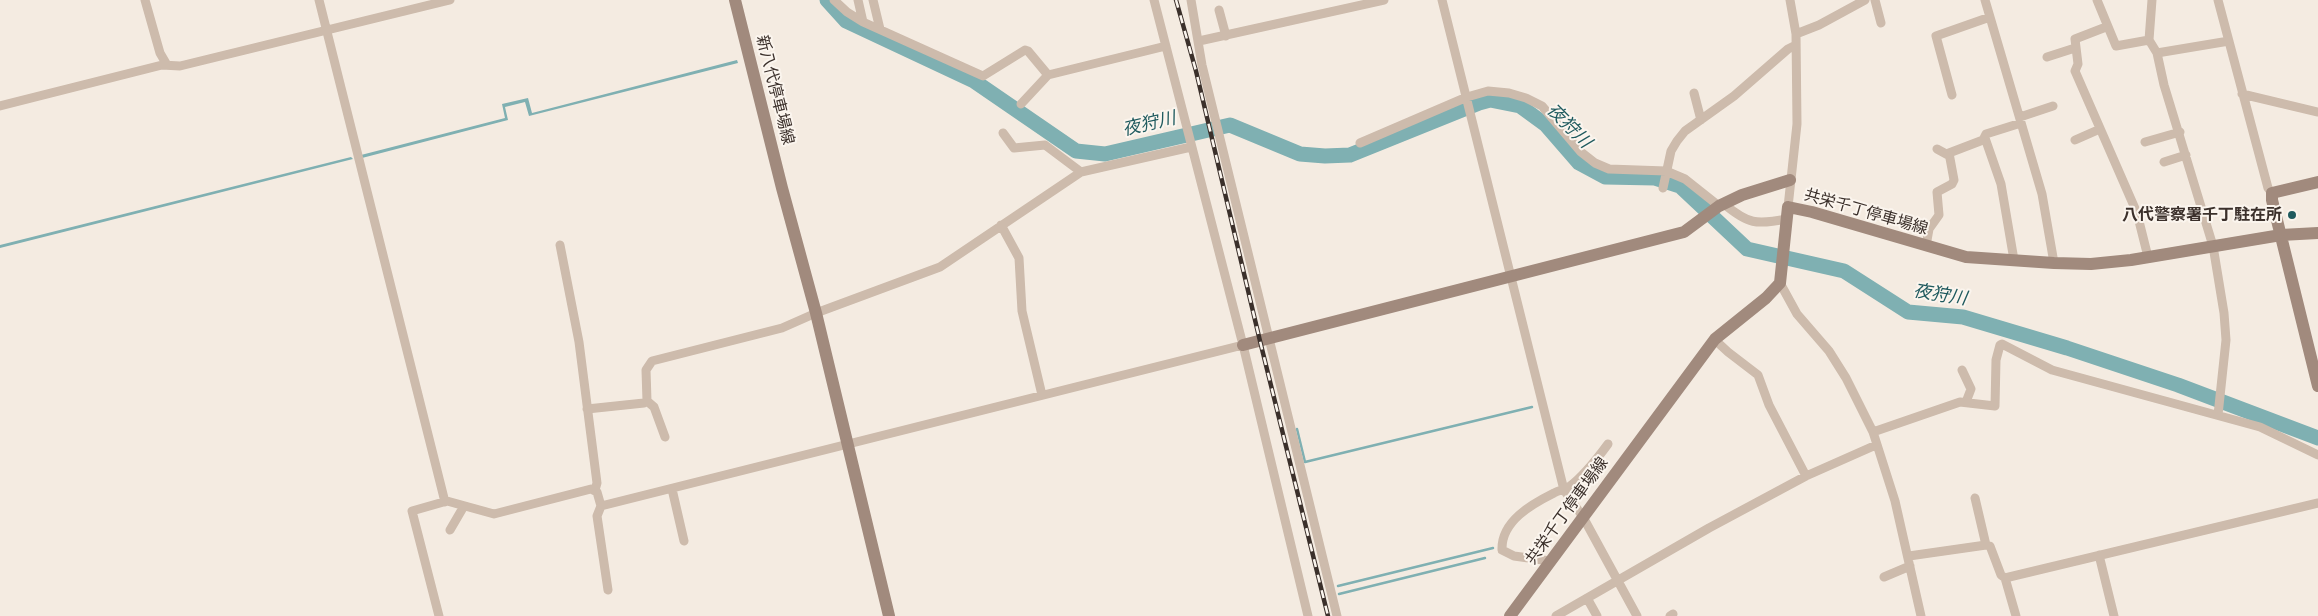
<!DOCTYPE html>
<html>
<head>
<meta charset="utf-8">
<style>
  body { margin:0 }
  canvas { display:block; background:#f4ebe1 }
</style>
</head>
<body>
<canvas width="2318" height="616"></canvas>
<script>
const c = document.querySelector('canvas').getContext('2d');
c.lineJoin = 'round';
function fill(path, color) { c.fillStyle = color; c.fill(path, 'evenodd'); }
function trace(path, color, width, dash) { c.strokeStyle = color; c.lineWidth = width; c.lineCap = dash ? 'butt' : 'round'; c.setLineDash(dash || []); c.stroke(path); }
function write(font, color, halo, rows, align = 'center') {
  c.font = font + ' Inter,"Noto Sans JP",sans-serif'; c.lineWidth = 4; c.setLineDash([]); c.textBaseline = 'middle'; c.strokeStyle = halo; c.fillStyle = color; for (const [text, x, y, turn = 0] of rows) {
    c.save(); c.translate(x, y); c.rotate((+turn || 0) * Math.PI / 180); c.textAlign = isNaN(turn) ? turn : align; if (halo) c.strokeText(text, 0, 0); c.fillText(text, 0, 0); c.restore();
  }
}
const water = new Path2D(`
  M 737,60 L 738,63 L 529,116 L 525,102 L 505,107 L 508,120 L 362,158 L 361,155 L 505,118 L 502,104 L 528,98 L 532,113 Z
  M 351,157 L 353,159 L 0,248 L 0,245 Z`);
const stream = new Path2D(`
  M 1297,429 L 1305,462 L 1532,407
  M 1338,586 L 1493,548
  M 1339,594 L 1485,558`);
const river = new Path2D(`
  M 827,0 L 846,21 L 974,81 L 1076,151 L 1105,154 L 1230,125 L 1300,154 L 1325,156 L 1350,155 L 1479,103 L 1490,100 L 1520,106 L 1546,125 L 1579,163 L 1605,177 L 1655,178 L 1680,186 L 1747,249 L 1844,271 L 1908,312 L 1963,317 L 2067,348 L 2178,385 L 2318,438`);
const street = new Path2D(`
  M 145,0 L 160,53 L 167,65
  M 319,0 L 445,502
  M 834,0 L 847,12 L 863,22 L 983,76 L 1025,50 L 1028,51 L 1048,75 L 1166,46
  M 858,0 L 863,22
  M 873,0 L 880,29
  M 1154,0 L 1243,345 L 1308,616
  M 1191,0 L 1202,65 L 1215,118 L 1337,616
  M 1442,0 L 1564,490 L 1583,517 L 1637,616
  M 1875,0 L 1881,23
  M 1985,0 L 2042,194 L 2054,263
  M 2097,0 L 2116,46 L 2149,40
  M 2152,0 L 2149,40 L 2157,53 L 2164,85 L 2213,246 L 2224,313 L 2226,340 L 2218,415
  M 2218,0 C 2235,63 2251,125 2268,188 L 2272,193
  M 1219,10 L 1226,36
  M 2106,27 L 2075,39 L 2078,64 L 2075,71 L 2137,213 L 2148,257
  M 1796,34 L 1819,25 L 1865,0
  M 1199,41 L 1384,0
  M 2157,53 L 2229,41
  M 2047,57 L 2075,48
  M 1694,93 L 1701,120
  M 2242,94 L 2318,112
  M 1952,95 L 1936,36 L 1990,17
  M 1021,104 L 1048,75
  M 0,106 L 162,65 L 180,66 L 450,0
  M 2020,117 L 2053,106
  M 1003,133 L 1014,148 L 1045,145 L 1081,172
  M 1985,138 L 2001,184 L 2014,260
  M 2075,140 L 2100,129
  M 2145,142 L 2180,132
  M 1360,143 L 1467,97 L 1488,91 L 1509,93 L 1526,98 L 1542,106 L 1581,152 L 1595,163 L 1609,169 L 1666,171 L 1685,179 L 1719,206
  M 1937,149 L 1948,155
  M 2164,162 L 2186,155
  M 1663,188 L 1671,151 L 1677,141 L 1685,131 L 1734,96 L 1788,49 L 1796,45
  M 1724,204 C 1748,224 1756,225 1787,219
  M 1788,207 L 1797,124 L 1796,34 L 1790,0
  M 1001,225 L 1019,258 L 1022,311 L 1042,395
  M 560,245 L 579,342 L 597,483 L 595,490
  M 1926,246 L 1929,229 L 1939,215 L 1937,192 L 1952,184 L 1954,180 L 1949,153 L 1983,140 L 1986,134 L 2021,123
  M 1780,283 L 1797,314 L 1829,351 L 1846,378 L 1873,432 L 1895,501 L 1921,616
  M 1715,340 L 1728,352 L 1758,375 L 1769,405 L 1806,476
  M 1962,370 L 1971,389 L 1966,402
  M 647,401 L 654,407 L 665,437
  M 587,409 L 644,403 L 647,401 L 646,370 L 652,361 L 782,328 L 816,313 L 940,267 L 1081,172 L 1191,147
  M 1873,432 L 1960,402 L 1995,406 L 1996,360 L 2000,345 L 2002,344 L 2052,370 L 2260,427 L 2318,455
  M 672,489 L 684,541
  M 1975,498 L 1986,545
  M 601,506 L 597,516 L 608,590
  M 450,530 L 464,506
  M 2099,555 L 2114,616
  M 1909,556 L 1986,545 L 1990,546 L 2001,575 L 2005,578 L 2318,503
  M 1550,561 L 1514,556 L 1502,550 C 1501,521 1532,504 1554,493 C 1559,490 1564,490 1569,487 C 1584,476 1597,459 1608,444
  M 1884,577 L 1910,566
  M 2005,578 L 2016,616
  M 1587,598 L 1597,616
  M 439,616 L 412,511 L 447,501 L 494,514 L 591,489 L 597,492 L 601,506 L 1243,345
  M 1556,616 L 1709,528 L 1806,476 L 1876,445
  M 1670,616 L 1673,614`);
const secondary = new Path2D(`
  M 735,0 L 782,188 L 816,313 L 889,616
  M 2318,182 L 2272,193 L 2272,200 L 2318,386
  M 1243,345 L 1684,232 L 1719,206 L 1742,195 L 1790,180
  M 1510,616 L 1715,339 L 1766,298 L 1780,283 L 1788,207 L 1812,212 L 1966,257 L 2054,263 L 2091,264 L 2131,260 L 2281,235 L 2318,233`);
const rail = new Path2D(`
  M 1176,0 L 1196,71 L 1260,341 L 1328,616`);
const markers = [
  [2292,215,5,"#1f5a5e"]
];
const streetNames = [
  ["新八代停車場線",775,90,76],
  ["共栄千丁停車場線",1866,212,16],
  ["共栄千丁停車場線",1567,511,-54]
];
const poiNames = [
  ["八代警察署千丁駐在所",2282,215]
];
const waterNames = [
  ["夜狩川",1149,124,-13],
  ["夜狩川",1569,126,45],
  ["夜狩川",1940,295,9]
];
fill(water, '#7fb0b2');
trace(stream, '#7fb0b2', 2.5);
trace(river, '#7fb0b2', 15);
trace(street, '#cdbbac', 9);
trace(secondary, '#a18a7d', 12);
trace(rail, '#3b302b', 4.5);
trace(rail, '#fbf5ee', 2.5, [8]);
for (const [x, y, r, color] of markers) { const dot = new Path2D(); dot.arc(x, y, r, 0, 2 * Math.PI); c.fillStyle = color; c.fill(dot); trace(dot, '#fbf5ee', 2); }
write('16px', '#3b302b', '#fbf5ee', streetNames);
write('bold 16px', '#3b302b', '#fbf5ee', poiNames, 'right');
write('italic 18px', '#1f5a5e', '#fbf5ee', waterNames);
</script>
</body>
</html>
